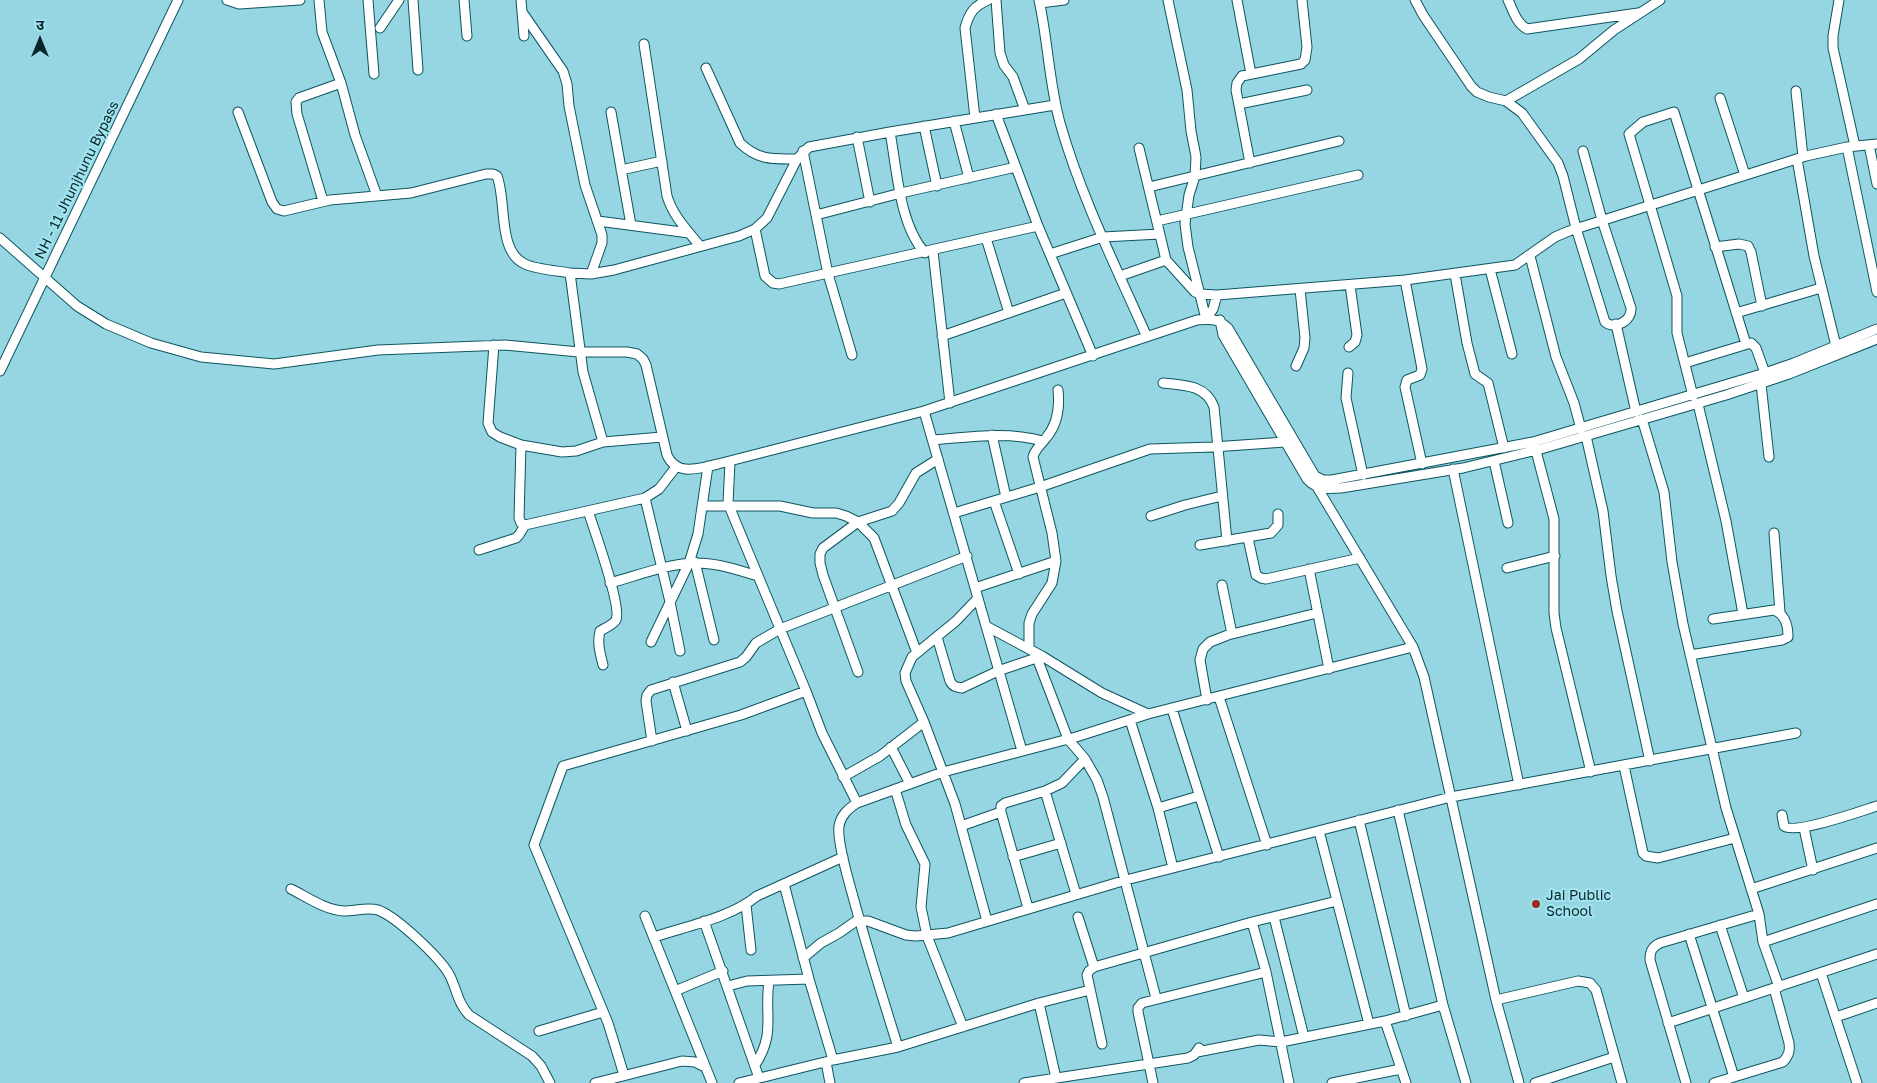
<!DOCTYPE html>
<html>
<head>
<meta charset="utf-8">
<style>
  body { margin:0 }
  #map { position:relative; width:1877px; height:1083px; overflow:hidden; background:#95d6e2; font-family:"Golos Text","Noto Sans Devanagari",sans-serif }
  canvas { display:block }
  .north { position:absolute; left:15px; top:15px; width:50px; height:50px; -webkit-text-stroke:4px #a2e3f0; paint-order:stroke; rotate:0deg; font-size:14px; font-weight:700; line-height:20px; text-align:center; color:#0a252a }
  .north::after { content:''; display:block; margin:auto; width:18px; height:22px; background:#0a252a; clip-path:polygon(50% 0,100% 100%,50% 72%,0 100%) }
</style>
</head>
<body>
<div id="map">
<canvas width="1877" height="1083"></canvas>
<div class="north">उ</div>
</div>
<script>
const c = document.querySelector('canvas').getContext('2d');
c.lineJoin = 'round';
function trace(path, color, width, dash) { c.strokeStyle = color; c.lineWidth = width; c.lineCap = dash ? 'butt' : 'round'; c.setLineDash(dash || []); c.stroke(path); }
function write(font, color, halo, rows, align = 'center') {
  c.font = font + ' "Golos Text",sans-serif'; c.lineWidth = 4; c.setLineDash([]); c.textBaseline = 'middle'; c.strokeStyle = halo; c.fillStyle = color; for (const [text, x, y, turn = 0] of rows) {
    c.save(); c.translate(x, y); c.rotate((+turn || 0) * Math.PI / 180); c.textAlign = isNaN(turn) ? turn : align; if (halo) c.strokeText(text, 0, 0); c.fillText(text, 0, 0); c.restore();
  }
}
const minor = new Path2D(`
  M 227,0 L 239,4 L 300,0
  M 319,0 L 322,32 L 341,83 L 355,135 L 377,196
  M 368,0 L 374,74
  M 413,0 L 418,70
  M 464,0 L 467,36
  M 521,0 L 524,36
  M 996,0 L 1000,53 L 1004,65 L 1013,77 L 1025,110
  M 1039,0 C 1048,41 1049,83 1060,123 C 1081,197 1116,267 1147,337
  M 1168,0 L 1187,90 L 1191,131 L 1196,157 L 1195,176 L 1189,195 L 1185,224 L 1188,247 L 1206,319
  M 1237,0 L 1251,74
  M 1415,0 L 1423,15 L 1471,86 L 1477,92 L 1489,97 L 1506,101 L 1522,113 L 1558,163 L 1563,176 L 1576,228 L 1605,322 C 1615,330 1632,321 1631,308 L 1602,220 L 1583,151
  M 1508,0 C 1513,10 1516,23 1527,29 L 1638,13
  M 1839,0 L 1833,36 L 1833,48 L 1855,146
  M 1040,3 L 1064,0
  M 522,12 L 563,71 L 567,84 L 569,106 L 585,185 L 602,235 L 602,243 L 591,274
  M 380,28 L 399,0
  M 644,44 L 667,196 C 673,216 687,230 700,246
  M 706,68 L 740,143 C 759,161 773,159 797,159
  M 1796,91 L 1803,157
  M 1720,98 L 1745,175
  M 1506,101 L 1579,59 L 1614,30 L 1660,0
  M 1239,104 L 1307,90
  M 238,112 L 272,202 L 277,209 L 284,211 L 330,200 L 411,193 L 486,174 L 493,174 L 497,176 C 507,201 497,252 525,264 C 534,269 559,271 570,273 L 583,372 L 603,442
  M 611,112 L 631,225
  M 996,114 L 1038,226 L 1093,356
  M 975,118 L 965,28 C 969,13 974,6 988,0
  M 954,121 L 969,178
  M 924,126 L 937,186
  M 890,132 C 897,169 899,224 925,253
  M 857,137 L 870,202
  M 1869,145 L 1877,184
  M 1847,147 L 1877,292
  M 1139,148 L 1166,260 L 1195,292 L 1200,294 L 1217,295 L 1405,280 L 1515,265 L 1555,237 L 1569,231 L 1806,156 L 1847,147 L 1877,144
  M 803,151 L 828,274 L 852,355
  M 1797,159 L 1814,256 L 1836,346
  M 1250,163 L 1236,90 L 1237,83 L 1242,76 L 1301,64 L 1305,60 L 1307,47 L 1302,0
  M 621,170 L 662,161
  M 1149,187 L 1339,141
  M 323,201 L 297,114 L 296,102 L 299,98 L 341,83
  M 816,215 L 901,193 L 1016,167
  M 598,221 L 689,233
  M 1157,221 L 1358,175
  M 755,229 L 765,276 L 773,283 L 779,284 L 1038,226
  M 0,238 L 77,306 L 106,324 L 151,343 L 201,357 L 274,364 L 378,350 L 505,345 L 579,352 L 627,352 L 637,354 L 643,359 L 646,365 L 667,455 C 677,477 699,468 718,464 L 924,411 L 1197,320 C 1212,319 1217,318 1228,328 L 1315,476 L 1323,480 L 1332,480 L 1533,442 L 1765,373 L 1794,363 L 1877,329
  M 986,238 L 1009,313
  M 1715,247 L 1739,244 L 1748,246 L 1751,252 L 1762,306
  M 933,251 L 950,403
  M 1050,254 L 1103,237 L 1160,234
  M 1530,256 L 1556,357 L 1574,403 L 1581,429
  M 1490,269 L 1512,354
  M 570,273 L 591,274 L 614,270 L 739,236 L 755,229 L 767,218 L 797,159 L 809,147 L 890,132 L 1055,105
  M 1455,274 L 1467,343 L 1475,374 L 1488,383 L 1504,448
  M 1120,276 L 1166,260
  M 1405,280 L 1422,369 L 1420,375 L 1407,380 L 1405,387 L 1422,464
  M 1736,313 L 1821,288
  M 1206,319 L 1213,309 L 1217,295
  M 1220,320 L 1223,335 L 1307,479 C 1317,490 1327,489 1341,488 L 1463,468 L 1541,449 L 1726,395 L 1789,374 L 1877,339
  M 1616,324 L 1636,412
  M 942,336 L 1066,293
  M 494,345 L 488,423 L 492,432 L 500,437 L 521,445 L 562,452 L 576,451 L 603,442 L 662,437
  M 1349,347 L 1355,342 L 1357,335 L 1350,285
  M 1685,363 L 1751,343 L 1756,348 L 1765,373
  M 1296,366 L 1304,348 L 1305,338 L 1300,289
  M 0,371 L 178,0
  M 1348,373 L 1346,398 L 1363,475
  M 1163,383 C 1184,385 1206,385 1214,407 L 1227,541
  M 1761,384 L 1769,457
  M 1693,396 L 1677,333 L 1677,296 L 1629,134 L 1643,122 L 1674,112 L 1746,344
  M 1698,404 L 1726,521 L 1743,614
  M 924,411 L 1022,751
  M 1642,419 L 1664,492 L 1672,562 L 1683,624 L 1726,808 L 1759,914 L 1763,942 L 1779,987
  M 992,435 L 1006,497
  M 1586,436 L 1603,511 L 1611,576 L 1617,611 L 1650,761
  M 933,440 C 970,437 1006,431 1043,441
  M 521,445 L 519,518 L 521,523 L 525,525 L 645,498 L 659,489 L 676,467
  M 1536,451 L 1554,519 L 1554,613 L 1556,628 L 1591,772
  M 1494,461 L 1508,523
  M 730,462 L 728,503 L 734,518 L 806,691 L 822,733 L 857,803
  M 1453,469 L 1519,785
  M 1317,487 L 1413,647 L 1424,677 L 1496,1000 L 1519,1083
  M 645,498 L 670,602 L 680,651
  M 994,501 L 1019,574
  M 703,506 L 780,506 L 813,513 L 836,513 L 846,516 L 858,522 L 874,538 L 917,653
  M 588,511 C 594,529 622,607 616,620 C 613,625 605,628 600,631 C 597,643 600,653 603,665
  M 954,513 L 1040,487 L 1150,449 L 1213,447 L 1285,442
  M 1151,516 L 1185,505 L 1222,496
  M 1774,533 L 1780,612
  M 1248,538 L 1256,575 L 1261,578 L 1266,579 L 1360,558
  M 1200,545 L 1271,533 L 1278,525 L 1278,514
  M 479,550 L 516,538 L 519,535 L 525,525
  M 695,562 L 714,640
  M 1507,568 L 1555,556
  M 1309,569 L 1329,669
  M 610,583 C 636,576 667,564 693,563 C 715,562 737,570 758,576
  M 1222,585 L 1232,634
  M 975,588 L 1056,561
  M 978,598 L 956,621 L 912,657 L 905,673 L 906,681 L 924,722 L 955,804 L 987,921
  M 986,626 L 1042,656 L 1102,693 L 1148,714
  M 937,637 L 950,681 C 953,687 956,687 962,688 L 998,671 L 1042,656
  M 651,642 L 689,563 L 698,534 L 708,466
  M 1029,648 L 1029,623 L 1032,614 L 1052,583 L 1056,561 L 1052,533 L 1033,457 C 1035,449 1041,445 1046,438 C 1058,424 1060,408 1058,390
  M 1690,655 L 1782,640 L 1788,637 C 1788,626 1786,615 1774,610 L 1713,619
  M 1037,658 L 1068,739 L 1085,759 L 1097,780 L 1103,797 L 1156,998
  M 858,672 L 823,575 L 820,563 L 820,554 L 823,548 L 858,522 L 892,511 L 899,503 L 916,473 L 938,459
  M 673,682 L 687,731
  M 1219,697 L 1267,845
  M 1207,700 L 1200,660 L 1203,649 L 1210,642 L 1228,635 L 1317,613
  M 1172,709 L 1219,857
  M 1130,720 L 1158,808 L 1173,868
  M 652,741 L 646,701 L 647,695 L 651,690 L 740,662 L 746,657 L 756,643 L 780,629 L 967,556
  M 891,747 L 910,784
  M 1624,766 L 1643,853 L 1646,856 L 1658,858 L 1735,838
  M 843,777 L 880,756 L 924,722
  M 895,789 L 906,825 L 925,864 L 921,907 L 927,936 L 963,1027
  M 1045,791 L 1076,894
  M 1158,808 L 1199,796
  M 1398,810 L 1443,1005 L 1466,1083
  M 1782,815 L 1784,826 C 1794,835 1861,811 1877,806
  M 1359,820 L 1406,1016
  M 961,826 L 1001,812
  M 1804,828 L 1813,870
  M 1319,831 L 1369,1024
  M 1013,857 L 1061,843
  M 784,884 L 809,979 L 833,1060
  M 291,889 C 307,897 325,910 344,911 C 355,911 367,907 378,910 C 397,917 439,957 449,974 C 457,989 457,1002 469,1015 L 532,1056 L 541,1066 L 550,1083
  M 1751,889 L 1877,848
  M 746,905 L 751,950
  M 1028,908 L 1001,812 L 1001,806 L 1005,803 L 1045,791 L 1062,783 L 1085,759
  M 645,916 L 712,1083
  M 1078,917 L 1094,967
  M 1274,917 L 1304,1037
  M 704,921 L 759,1078
  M 1252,922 L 1266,972 L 1289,1083
  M 1720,925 L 1744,998
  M 1689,934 L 1734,1077
  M 654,937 C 687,926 730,918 757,896 L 843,857
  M 1763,942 L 1877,904
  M 803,958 L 821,943 L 839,933 L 856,921 L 868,921 L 906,935 L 916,936 L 948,933 L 1126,880 L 1451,797 L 1796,733
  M 1821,973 L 1857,1083
  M 728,986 L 747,981 L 809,979
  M 675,991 L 723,971
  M 1496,1000 L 1578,981 L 1590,983 L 1596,990 L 1622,1083
  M 1039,1003 L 1056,1078
  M 1836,1017 L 1877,1003
  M 1385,1021 L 1406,1083
  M 1668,1023 L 1877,954
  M 539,1031 L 603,1012
  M 1102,1044 L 1087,975 L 1089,971 L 1094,967 L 1252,922 L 1337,901
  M 898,1047 C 882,996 866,945 852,893 C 848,879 837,840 839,826 C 841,815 848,809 857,803 L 943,772 L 1076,737 L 1148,714 L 1413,647
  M 1197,1052 L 1259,1040 L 1281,1042 L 1385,1021 L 1443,1005
  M 826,1062 L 830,1083
  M 755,1065 C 776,1033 764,1015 769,981
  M 624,1075 L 608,1023 L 534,845 L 563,766 L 741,715 L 806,691
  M 595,1083 L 682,1061 L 695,1062 L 705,1067
  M 739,1083 L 833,1060 L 898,1047 L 1039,1003 L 1090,990
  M 1024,1083 L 1188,1058 L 1194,1055 L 1199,1048
  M 1153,1083 L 1138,1012 L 1138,1008 L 1142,1003 L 1266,972
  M 1332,1083 L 1401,1069
  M 1535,1083 L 1614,1057
  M 1686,1083 L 1650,960 C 1650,951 1652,947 1660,943 L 1759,914
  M 1714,1083 L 1783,1062 C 1789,1055 1790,1051 1789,1043 L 1774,988`);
const markers = [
  [1536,904,5,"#962c1c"]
];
const streetNames = [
  ["NH - 11 Jhunjhunu Bypass",77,180,-64]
];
const poiNames = [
  ["Jai Public",1546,896],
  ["School",1546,912]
];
trace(minor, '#0d5560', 11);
trace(minor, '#fff', 9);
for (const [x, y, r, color] of markers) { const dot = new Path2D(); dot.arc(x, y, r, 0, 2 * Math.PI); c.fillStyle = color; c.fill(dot); trace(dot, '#a2e3f0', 2); }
write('14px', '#0a252a', '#a2e3f0', streetNames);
write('14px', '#0a252a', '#a2e3f0', poiNames, 'left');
</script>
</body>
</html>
